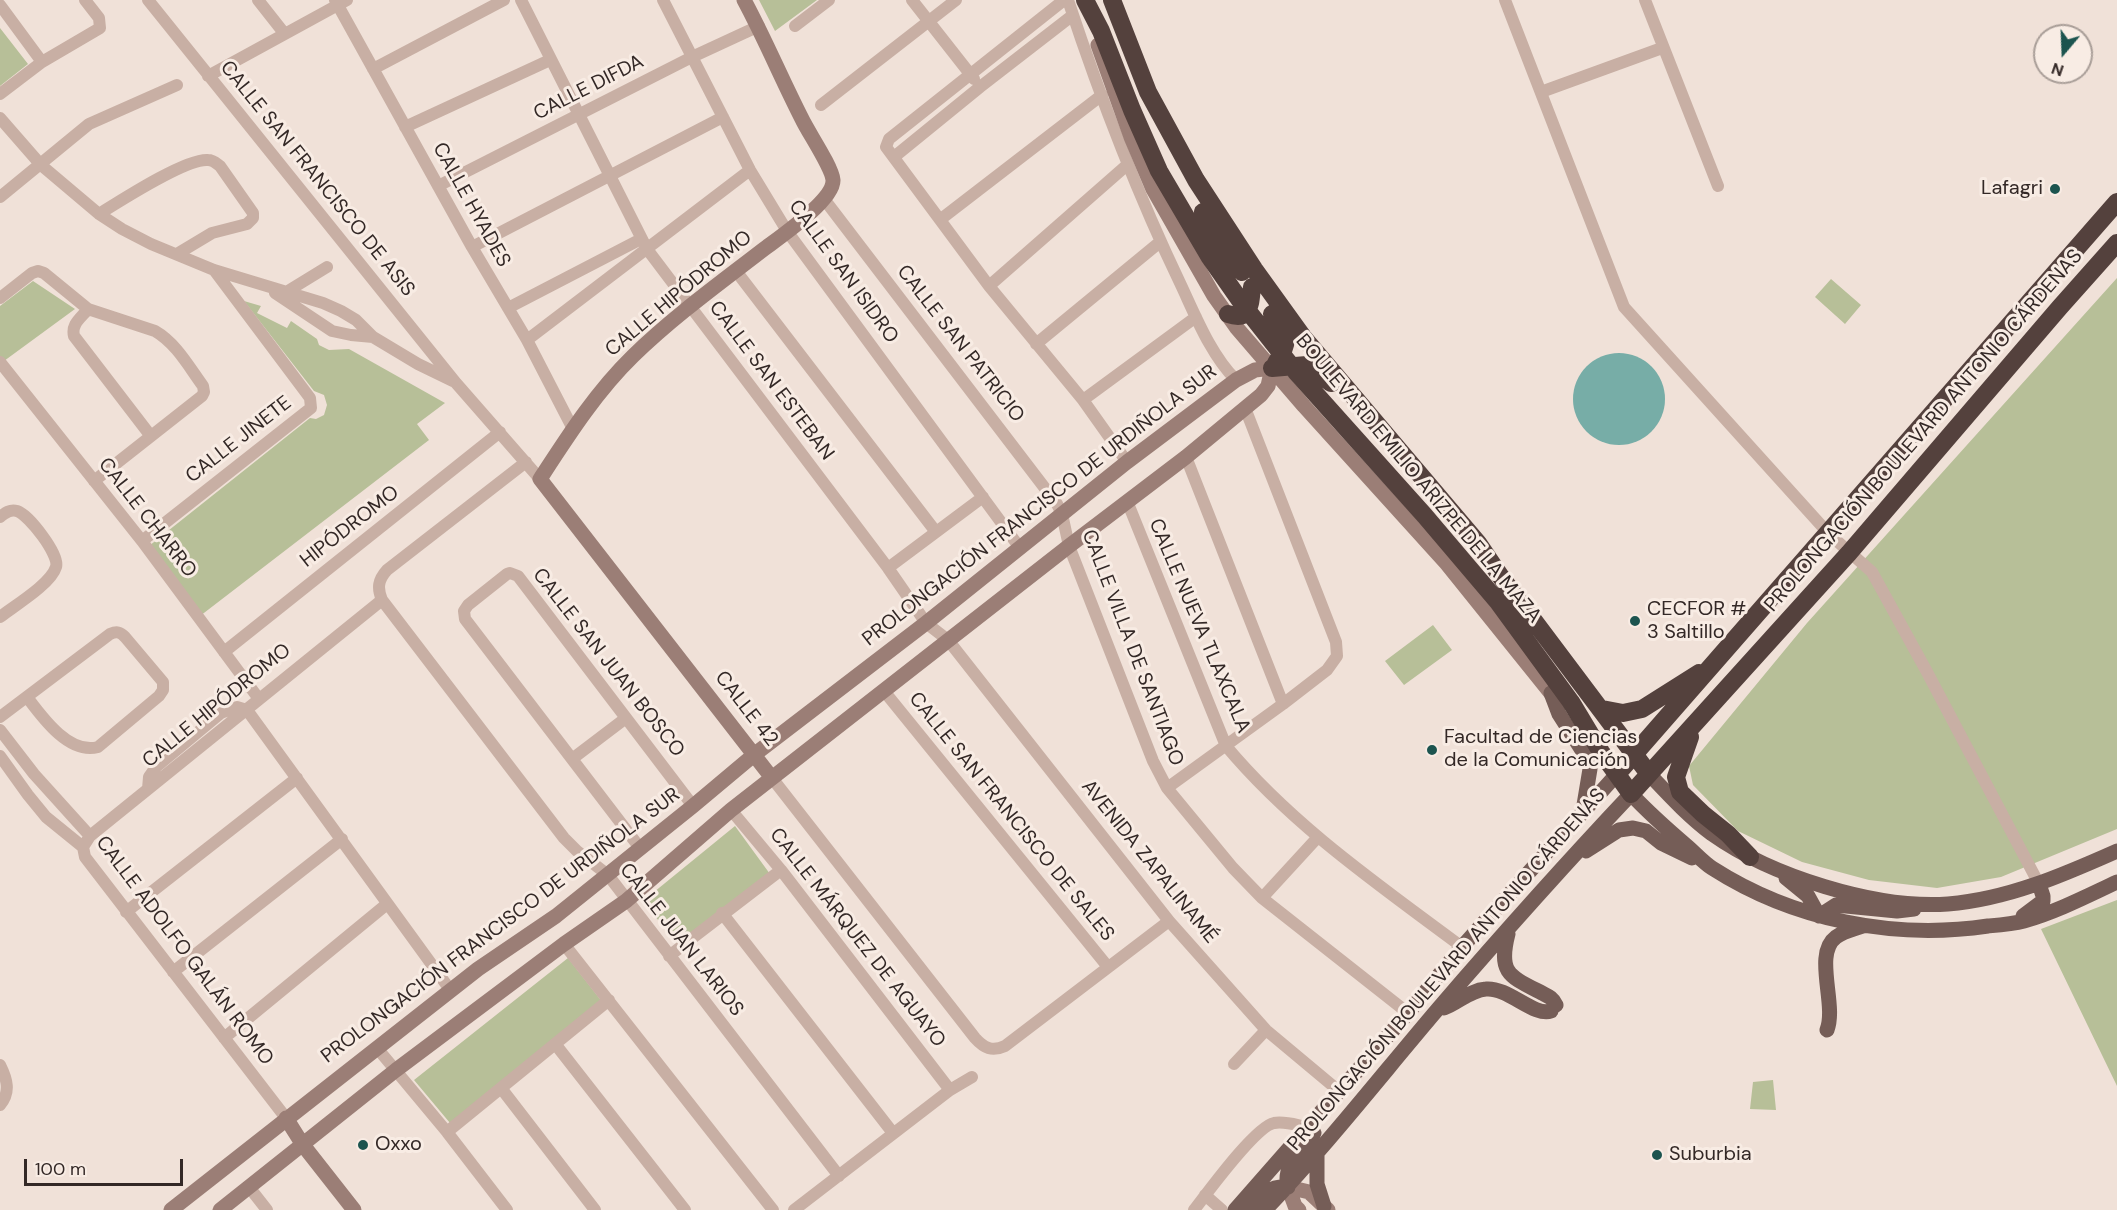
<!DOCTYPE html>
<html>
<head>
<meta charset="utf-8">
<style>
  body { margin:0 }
  #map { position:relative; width:2117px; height:1210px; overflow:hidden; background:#f0e1d8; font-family:"DM Sans",sans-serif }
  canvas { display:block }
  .north { position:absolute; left:2033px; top:24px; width:60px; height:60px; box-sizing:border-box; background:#f8ece4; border:2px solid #a99e98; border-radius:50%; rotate:199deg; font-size:16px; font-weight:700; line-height:24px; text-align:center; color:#332826 }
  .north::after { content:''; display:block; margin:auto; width:21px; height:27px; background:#1c544f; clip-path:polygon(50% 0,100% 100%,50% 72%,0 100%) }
  .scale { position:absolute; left:24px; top:1159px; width:159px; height:27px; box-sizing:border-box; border:3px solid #332826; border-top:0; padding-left:8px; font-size:18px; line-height:21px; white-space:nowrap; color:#332826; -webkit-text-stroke:4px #f8ece4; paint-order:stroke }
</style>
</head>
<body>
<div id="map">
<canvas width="2117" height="1210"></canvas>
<div class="north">N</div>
<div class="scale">100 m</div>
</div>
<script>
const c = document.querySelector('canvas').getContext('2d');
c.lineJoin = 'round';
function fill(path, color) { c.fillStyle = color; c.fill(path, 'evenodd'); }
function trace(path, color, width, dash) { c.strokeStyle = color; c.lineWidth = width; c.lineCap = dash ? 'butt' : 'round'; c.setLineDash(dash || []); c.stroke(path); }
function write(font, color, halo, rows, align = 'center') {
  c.font = font + ' "DM Sans",sans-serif'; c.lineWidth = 6; c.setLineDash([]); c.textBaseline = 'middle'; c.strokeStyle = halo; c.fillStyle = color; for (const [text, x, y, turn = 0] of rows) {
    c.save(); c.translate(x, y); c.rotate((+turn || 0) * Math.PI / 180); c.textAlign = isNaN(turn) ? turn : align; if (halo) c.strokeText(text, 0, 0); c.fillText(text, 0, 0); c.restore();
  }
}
const green = new Path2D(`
  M 759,0 L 817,0 L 775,31 Z
  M 0,28 L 28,64 L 0,86 Z
  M 2117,278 L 2117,829 L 2001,877 L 1937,888 L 1869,880 L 1802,862 L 1738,831 L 1693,785 L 1689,766 L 1807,623 Z
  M 1831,279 L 1861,305 L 1845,324 L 1815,297 Z
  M 33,281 L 75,309 L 4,361 L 0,356 L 0,306 Z
  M 244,301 L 261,306 L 257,313 L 287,328 L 291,321 L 317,339 L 319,345 L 329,350 L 349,349 L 445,403 L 417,424 L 429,440 L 200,616 L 149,546 L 310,418 L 316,419 L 324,415 L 327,405 L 324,395 L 314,391 Z
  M 1433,625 L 1452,650 L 1404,685 L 1385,661 Z
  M 735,826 L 770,874 L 678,945 L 643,901 Z
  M 2117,900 L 2117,1086 L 2041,929 Z
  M 568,958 L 603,1003 L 450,1123 L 414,1080 Z
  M 1773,1080 L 1776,1110 L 1750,1109 L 1753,1082 Z`);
const water = new Path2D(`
  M1573 399a46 46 0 1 1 92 0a46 46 0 1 1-92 0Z`);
const street = new Path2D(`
  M 148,0 L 456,383 L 540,479
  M 258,0 L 284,33
  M 335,0 L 472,247 L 527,340 L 573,429
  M 521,0 L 647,249 L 888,568 L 926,623 L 948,640 L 1169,921 L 1266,1030 L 1339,1091
  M 663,0 L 750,170 L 787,231 L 1020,548
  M 912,0 L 974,79
  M 1064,0 L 889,139 L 886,147 L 989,286 L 1083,400 L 1127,462
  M 1068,0 C 1100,97 1137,193 1181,285 C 1196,317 1211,355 1236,380
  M 1505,0 L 1624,307 L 1829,534 L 1872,572 L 1927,672 L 2039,884
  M 1645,0 L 1718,186
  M 0,5 L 42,62
  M 795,26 L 829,0
  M 373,69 L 504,0
  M 208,76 L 347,0
  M 1541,92 L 1662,48
  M 0,94 L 42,62 L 100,28 L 99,18 L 85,0
  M 821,105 L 956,0
  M 0,118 L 41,165 L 99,214 L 122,229 L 151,244 L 214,270 L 323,303 L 341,311 L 356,320 L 373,337 L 418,364 L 453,381
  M 405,127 L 550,60
  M 894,157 L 980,87 L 1073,15
  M 438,186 L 692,57 L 759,26
  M 0,197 L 89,124 L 177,85
  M 824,199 L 1057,504 L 1062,514 L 1069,546 L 1153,761 L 1167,788 L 1233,868 L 1262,898 L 1408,1013
  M 99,214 C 120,201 186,158 208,160 C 213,160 216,163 220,166 L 253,213 L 253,218 L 247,224 L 212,233 L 177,254
  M 941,219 L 1102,95
  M 472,247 L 723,117
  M 736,271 L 936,532
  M 989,286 L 1127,165
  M 275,293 L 332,331 L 351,335 L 373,337
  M 283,294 L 327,267
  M 0,298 L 32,273 L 38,271 L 44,273 L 88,309 L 155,331 C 176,343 189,367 203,386 L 204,392 L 202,396 L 94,481
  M 508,308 L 641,239
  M 88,309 C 81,318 71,324 74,336 L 150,435
  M 527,340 L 750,170
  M 1036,344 L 1160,242
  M 0,362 L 142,541 L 259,699
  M 1083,400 L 1196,317
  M 1186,457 L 1283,704
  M 526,462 L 387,570 C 378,580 377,588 382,600 L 564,838 L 577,851 L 608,875 L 839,1176
  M 1127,501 L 1226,746 C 1293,826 1379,885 1462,947
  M 0,517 C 5,513 10,509 17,511 C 29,515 60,555 56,567 C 51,584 14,606 0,617
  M 142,541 L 311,408 L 310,398 L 214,270
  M 888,568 L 983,497
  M 224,652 L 500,432
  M 884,691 L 1108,967
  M 247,710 L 451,991
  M 0,717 L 110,634 C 117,631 120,632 125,637 L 163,682 L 163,690 L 159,696 L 98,747 C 69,755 42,717 27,697
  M 0,730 L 34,774 L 90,836
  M 0,756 L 28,795 L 46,817 L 83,847 L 85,857 L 286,1118
  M 572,759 L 626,718
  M 772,778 L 975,1038 C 984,1048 992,1052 1005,1046 L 1169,921
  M 1167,788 L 1283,704 L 1327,670 L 1337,656 L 1336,642 L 1245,408
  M 148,789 L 149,777 L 156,767 L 221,713 L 237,707 L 247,710
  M 731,810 L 781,870 L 950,1090
  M 83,847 L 90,836 L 382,600
  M 640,848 L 465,619 L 464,611 L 468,605 L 507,574 L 510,573 L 518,576 L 693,806
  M 1262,898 L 1318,837
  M 126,912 L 297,778
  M 722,913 L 893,1133
  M 564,944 L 773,1210
  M 669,956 L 781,870
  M 173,972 L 342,839
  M 224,1038 L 387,904
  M 556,1045 L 685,1210
  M 377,1048 L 447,1132 L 507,1210
  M 1234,1064 L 1266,1030
  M 0,1065 C 7,1079 11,1092 0,1105
  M 501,1088 L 595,1210
  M 447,1132 L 609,1000
  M 249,1187 L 267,1210
  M 1205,1195 L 1222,1210
  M 794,1210 L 950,1090 L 972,1077
  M 1194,1210 C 1208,1192 1255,1127 1274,1123 C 1285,1121 1296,1125 1307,1127`);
const secondary = new Path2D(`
  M 744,0 C 765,39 782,80 802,119 C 808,132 832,167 833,180 C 834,200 780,237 764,249 C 720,283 673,317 633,356 C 596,392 568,436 540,479 L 772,778
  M 1098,45 L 1131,137 L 1153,189 L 1214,296 L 1236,327 L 1304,406 L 1447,564 L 1558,702
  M 286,1118 L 303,1145 L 354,1210
  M 1288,1187 L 1309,1192 L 1328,1210
  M 1288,1187 L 1295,1206 L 1299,1210
  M 171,1210 L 478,969 L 556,916 L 693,806 L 755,754 L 926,623 L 1127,462 L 1236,380 L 1255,370 L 1272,368 L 1268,386 L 1261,395 L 1186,457 L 1069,546 L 731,810 L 626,901 L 564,944 L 396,1070 L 220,1210`);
const primary = new Path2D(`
  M 1551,693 L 1559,714 L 1587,758 L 1590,769 L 1583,811
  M 1649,774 C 1669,795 1688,816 1712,834 C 1771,876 1875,909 1948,904 C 2008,899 2063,875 2117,851
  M 1586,851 L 1619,830 L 1633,828 L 1646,831 L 1661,843 L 1692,858
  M 1786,878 L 1808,896 L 1819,916
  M 1819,916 L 1836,905 L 1897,911 L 1914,909
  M 2023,916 L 2043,901 L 2043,896 L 2039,884
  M 1508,934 C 1498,973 1509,976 1542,993 C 1548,996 1553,998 1556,1005
  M 1444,1008 C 1458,1003 1470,990 1486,989 C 1508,987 1534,1017 1551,1011
  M 1827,1030 C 1837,1004 1813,954 1836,937 C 1844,931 1855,929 1863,926
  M 1317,1154 L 1317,1184 L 1324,1206
  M 1288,1187 C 1282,1166 1303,1148 1314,1133
  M 1250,1207 C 1261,1195 1271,1185 1288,1187
  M 1235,1210 L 1408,1013 L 1462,947 L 1617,774
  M 1265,1210 C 1326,1146 1380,1077 1437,1010 C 1500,937 1565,864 1631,794 C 1649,813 1668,830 1688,847 C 1696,854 1703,862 1712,868 C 1793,920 1893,940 1988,926 C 2000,925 2013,924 2024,921 C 2056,912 2087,896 2117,882`);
const highway = new Path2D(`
  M 1085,0 L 1101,31 L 1132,110 L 1159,171 L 1209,256 L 1244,306 L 1296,372 L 1425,516 L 1498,602 L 1571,702 L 1601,752 L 1631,794 L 1849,553 L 2060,307 L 2117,243
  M 1112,0 L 1148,92 L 1196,180 L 1254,269 L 1303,337 L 1478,543 L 1501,577 L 1649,774
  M 1203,212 L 1221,243 L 1242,272
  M 1228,314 C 1251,322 1250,304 1252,287
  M 1272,314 C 1289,334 1290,341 1276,363
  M 1272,368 L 1307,365 L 1331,383
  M 1602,709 L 1623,713 L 1642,709 L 1699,673
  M 1690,737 L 1676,777 L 1680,792 L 1703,814 L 1728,834 L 1750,857
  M 1617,774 L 2117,202`);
const markers = [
  [2055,189,6,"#1c544f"],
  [1635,621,6,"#1c544f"],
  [1432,750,6,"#1c544f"],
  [363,1145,6,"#1c544f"],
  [1657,1155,6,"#1c544f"]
];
const streetNames = [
  ["CALLE DIFDA",589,88,-27],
  ["CALLE SAN FRANCISCO DE ASIS",317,179,51],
  ["CALLE HYADES",471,205,61],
  ["CALLE SAN ISIDRO",843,272,54],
  ["CALLE HIPÓDROMO",679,294,-40],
  ["CALLE SAN PATRICIO",960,344,52],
  ["CALLE SAN ESTEBAN",771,381,53],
  ["PROLONGACIÓN BOULEVARD ANTONIO CÁRDENAS",1924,431,-49],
  ["CALLE JINETE",239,440,-38],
  ["BOULEVARD EMILIO ARIZPE DE LA MAZA",1418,479,50],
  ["PROLONGACIÓN FRANCISCO DE URDIÑOLA SUR",1040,506,-38],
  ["CALLE CHARRO",147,518,52],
  ["HIPÓDROMO",350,527,-38],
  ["CALLE NUEVA TLAXCALA",1199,626,67],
  ["CALLE VILLA DE SANTIAGO",1132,648,69],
  ["CALLE SAN JUAN BOSCO",608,663,52],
  ["CALLE HIPÓDROMO",217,706,-39],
  ["CALLE 42",746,709,52],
  ["CALLE SAN FRANCISCO DE SALES",1011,817,51],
  ["AVENIDA ZAPALINAMÉ",1149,862,51],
  ["PROLONGACIÓN FRANCISCO DE URDIÑOLA SUR",501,926,-37],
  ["CALLE MÁRQUEZ DE AGUAYO",857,938,52],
  ["CALLE JUAN LARIOS",681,940,52],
  ["CALLE ADOLFO GALÁN ROMO",184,951,53],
  ["PROLONGACIÓN BOULEVARD ANTONIO CÁRDENAS",1447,970,-49]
];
const poiNames = [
  ["Lafagri",2043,189,"right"],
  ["CECFOR #",1647,610],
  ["3 Saltillo",1647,633],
  ["Facultad de Ciencias",1444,738],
  ["de la Comunicación",1444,761],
  ["Oxxo",375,1145],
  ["Suburbia",1669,1155]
];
fill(green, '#b7bf98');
fill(water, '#77ada7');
trace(street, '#c8afa4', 12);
trace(secondary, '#9b7e76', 15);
trace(primary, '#755d57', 15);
trace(highway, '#54413d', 18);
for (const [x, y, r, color] of markers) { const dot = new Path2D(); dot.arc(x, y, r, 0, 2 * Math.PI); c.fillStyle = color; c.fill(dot); trace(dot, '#f8ece4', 2); }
write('20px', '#332826', '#f8ece4', streetNames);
write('20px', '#332826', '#f8ece4', poiNames, 'left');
</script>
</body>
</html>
